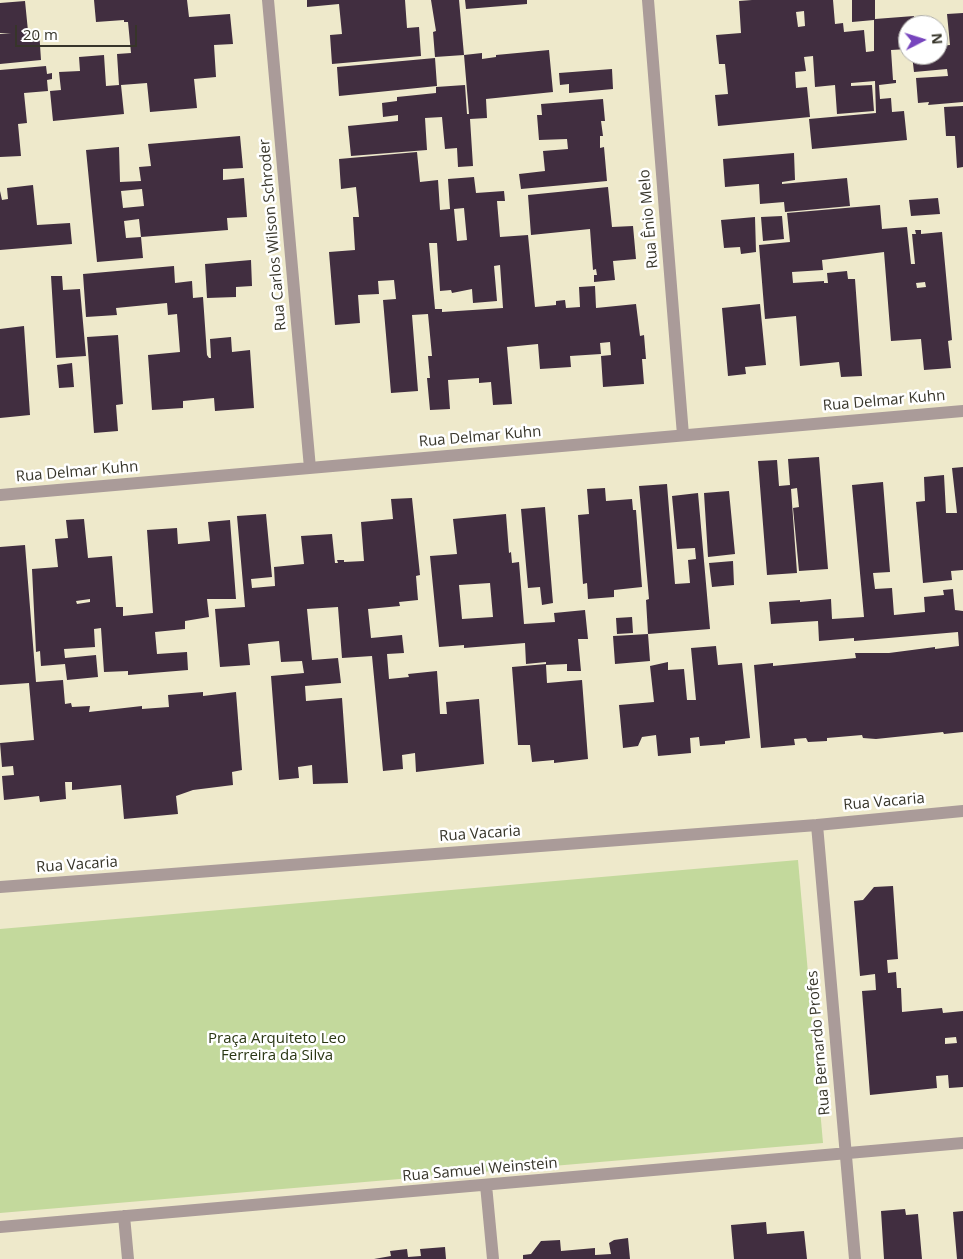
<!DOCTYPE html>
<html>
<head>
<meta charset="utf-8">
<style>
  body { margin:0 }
  #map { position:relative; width:963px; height:1259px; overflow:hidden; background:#eee9cb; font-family:"Open Sans",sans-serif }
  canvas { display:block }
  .north { position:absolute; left:898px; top:15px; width:50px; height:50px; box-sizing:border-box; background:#fff; border:1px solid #afaeaa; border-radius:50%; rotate:85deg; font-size:14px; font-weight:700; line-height:20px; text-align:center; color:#37352a }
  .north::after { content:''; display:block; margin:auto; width:18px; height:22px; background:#7745bd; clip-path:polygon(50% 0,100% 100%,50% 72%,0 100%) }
  .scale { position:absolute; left:15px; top:25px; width:122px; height:22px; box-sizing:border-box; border:2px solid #37352a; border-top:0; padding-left:6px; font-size:15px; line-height:18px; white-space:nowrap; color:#37352a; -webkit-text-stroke:4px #fff; paint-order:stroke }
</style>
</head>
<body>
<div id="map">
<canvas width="963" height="1259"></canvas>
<div class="north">N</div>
<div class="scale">20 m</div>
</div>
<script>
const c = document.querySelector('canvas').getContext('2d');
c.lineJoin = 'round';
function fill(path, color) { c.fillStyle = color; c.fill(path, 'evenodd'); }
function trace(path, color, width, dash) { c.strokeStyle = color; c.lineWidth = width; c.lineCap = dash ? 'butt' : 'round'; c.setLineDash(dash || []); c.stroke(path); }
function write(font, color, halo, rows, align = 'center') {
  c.font = font + ' "Open Sans",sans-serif'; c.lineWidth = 5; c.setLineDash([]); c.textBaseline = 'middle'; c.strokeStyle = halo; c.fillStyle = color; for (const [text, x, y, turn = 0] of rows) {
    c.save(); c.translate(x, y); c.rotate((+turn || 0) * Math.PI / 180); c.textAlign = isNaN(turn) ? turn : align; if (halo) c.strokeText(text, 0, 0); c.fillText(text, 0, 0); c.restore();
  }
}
const green = new Path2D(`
  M 798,860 L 823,1143 L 0,1213 L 0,929 Z`);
const building = new Path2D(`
  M 94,0 L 187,0 L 189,17 L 230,14 L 233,44 L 214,45 L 216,77 L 194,79 L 197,108 L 150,112 L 147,83 L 121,85 L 124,114 L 53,121 L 50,91 L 61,90 L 59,72 L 80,71 L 79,57 L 104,55 L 106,86 L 119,85 L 117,54 L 131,53 L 128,22 L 124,22 L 124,20 L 96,22 Z
  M 307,0 L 405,0 L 407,28 L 419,27 L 421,56 L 332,64 L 330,35 L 342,34 L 339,4 L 307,7 Z
  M 431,0 L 459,0 L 464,55 L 435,57 L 433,32 L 436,31 Z
  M 465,0 L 527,0 L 527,4 L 466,9 Z
  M 752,0 L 833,0 L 835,24 L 843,23 L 844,32 L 864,30 L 866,52 L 874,51 L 874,20 L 852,22 L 852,0 L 875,0 L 875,19 L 914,16 L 914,25 L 908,25 L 908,49 L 891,50 L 893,80 L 896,80 L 896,83 L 879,85 L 880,99 L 891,98 L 892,112 L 904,111 L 907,140 L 812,149 L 809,119 L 876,113 L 875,81 L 851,83 L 851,86 L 872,85 L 874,111 L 837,114 L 835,85 L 815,87 L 813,56 L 804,57 L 806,71 L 795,72 L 796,88 L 807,87 L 810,117 L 718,126 L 715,95 L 728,94 L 725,64 L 719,64 L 716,35 L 741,33 L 739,1 ZM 804,11 L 805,26 L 798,27 L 796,12 Z
  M 25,1 L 28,31 L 39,30 L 41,60 L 0,64 L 0,34 L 11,33 L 0,33 L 0,3 Z
  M 963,13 L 963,102 L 928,105 L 929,102 L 918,103 L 916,78 L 948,76 L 947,69 L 914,72 L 912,55 L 938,55 L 938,46 L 950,45 L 947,14 Z
  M 549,50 L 553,92 L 486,99 L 487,118 L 470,119 L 473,166 L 458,167 L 457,148 L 445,149 L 442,117 L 425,118 L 427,150 L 351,156 L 348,126 L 398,121 L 398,115 L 383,117 L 382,103 L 397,101 L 397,97 L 436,93 L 436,87 L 465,85 L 467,114 L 469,114 L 464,55 L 482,53 L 482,59 L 496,57 L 496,55 Z
  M 435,58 L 437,86 L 339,96 L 337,67 Z
  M 46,66 L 47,74 L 52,73 L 52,79 L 47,80 L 48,91 L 24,93 L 27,123 L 18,124 L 21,156 L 0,157 L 0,70 Z
  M 612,69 L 613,89 L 569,93 L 569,84 L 560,85 L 559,73 Z
  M 603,99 L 605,121 L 601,121 L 603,136 L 600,136 L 600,148 L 604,147 L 607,181 L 521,189 L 519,174 L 545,171 L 543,151 L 568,149 L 567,139 L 539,140 L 537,115 L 542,115 L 541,104 Z
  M 963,106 L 963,167 L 957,168 L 955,136 L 946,136 L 944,107 Z
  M 240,136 L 243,168 L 223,169 L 223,180 L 244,178 L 247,217 L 227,218 L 228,230 L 141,237 L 139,219 L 124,221 L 126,238 L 141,237 L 143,258 L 97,262 L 86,150 L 119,147 L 120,182 L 141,181 L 139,167 L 151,166 L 148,144 ZM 142,189 L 144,206 L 123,208 L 121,191 Z
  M 417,152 L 420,182 L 438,180 L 440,210 L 450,209 L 448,179 L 474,177 L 476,193 L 504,191 L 505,201 L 497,201 L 500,237 L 528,235 L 535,307 L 556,305 L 556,301 L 565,300 L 566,308 L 580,307 L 579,287 L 595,286 L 596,308 L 636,304 L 640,336 L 644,335 L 646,359 L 642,359 L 644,384 L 603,387 L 601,356 L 611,355 L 610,342 L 600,343 L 601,354 L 570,356 L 571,367 L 540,369 L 538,344 L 507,347 L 512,404 L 493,405 L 491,382 L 479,383 L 479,378 L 448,380 L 450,409 L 430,410 L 427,378 L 430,378 L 428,356 L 432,356 L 428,314 L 412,315 L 418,391 L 391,393 L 383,300 L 396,299 L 394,280 L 378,281 L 379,294 L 358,295 L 360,323 L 335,325 L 329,252 L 355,250 L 353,217 L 359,217 L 356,187 L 341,189 L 339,159 ZM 464,208 L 467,240 L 457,241 L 454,209 ZM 429,243 L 437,243 L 440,291 L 451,290 L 452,293 L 472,289 L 473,303 L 497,301 L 494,266 L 500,265 L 503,308 L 442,312 L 442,309 L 435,309 Z
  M 794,153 L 795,180 L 782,182 L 782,184 L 847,178 L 850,206 L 785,212 L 784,202 L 760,204 L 759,184 L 725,187 L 723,159 Z
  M 33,185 L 37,225 L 70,223 L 72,244 L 0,250 L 0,191 L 2,200 L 8,199 L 7,188 Z
  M 608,187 L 612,227 L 633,226 L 636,259 L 613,261 L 615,280 L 594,282 L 594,275 L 597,275 L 596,269 L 593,270 L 590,229 L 531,235 L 528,195 Z
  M 938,198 L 940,214 L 911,216 L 909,200 Z
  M 880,205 L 882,229 L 907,227 L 911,264 L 915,264 L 912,234 L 916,234 L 915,230 L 921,230 L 921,234 L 942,232 L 952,340 L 948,341 L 951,368 L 924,370 L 921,339 L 891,341 L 884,252 L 822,260 L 823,270 L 792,272 L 793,283 L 824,281 L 824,283 L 828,283 L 827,273 L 847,271 L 848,279 L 855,279 L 862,376 L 841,377 L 839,362 L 800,366 L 796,316 L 765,319 L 759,245 L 790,242 L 787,213 ZM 925,282 L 926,287 L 917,288 L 916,283 Z
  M 782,216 L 784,239 L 763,241 L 761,217 Z
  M 755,217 L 756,252 L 741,254 L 740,247 L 724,248 L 721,220 Z
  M 251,260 L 252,286 L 236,287 L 236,297 L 207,298 L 205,264 Z
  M 174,266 L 175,283 L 192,281 L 193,298 L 203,297 L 207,355 L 209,358 L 211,358 L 210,339 L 231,337 L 232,352 L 250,350 L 254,408 L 215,411 L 214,398 L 183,401 L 183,408 L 152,410 L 148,355 L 180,352 L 177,314 L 168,315 L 167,303 L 116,308 L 117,315 L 86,317 L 83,274 Z
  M 51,276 L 62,276 L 63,290 L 80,289 L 86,356 L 56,358 Z
  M 760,304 L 766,365 L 745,367 L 746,374 L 728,376 L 722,308 Z
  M 24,326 L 30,415 L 0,418 L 0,329 Z
  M 118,335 L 123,404 L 116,405 L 118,431 L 94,433 L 87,337 Z
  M 72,363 L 74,387 L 59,388 L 57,365 Z
  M 819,457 L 828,569 L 799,571 L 793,508 L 799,507 L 797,488 L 791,489 L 797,573 L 767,575 L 758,461 L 777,460 L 779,486 L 790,485 L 788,459 Z
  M 963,467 L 963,570 L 951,571 L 952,580 L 923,583 L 916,502 L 925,501 L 924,477 L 944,475 L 946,513 L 957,513 L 952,468 Z
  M 883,482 L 890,572 L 873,573 L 875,589 L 892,588 L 894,615 L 925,612 L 924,597 L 944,595 L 943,590 L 953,589 L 955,610 L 963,611 L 963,732 L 944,734 L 943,732 L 876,739 L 863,738 L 862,735 L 827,738 L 827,741 L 808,742 L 806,738 L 794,739 L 795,745 L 761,748 L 754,665 L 773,663 L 773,666 L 856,658 L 855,653 L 889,653 L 935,647 L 935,649 L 959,646 L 958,632 L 854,641 L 854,638 L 819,641 L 818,621 L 771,624 L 769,602 L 800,600 L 800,602 L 831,599 L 832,619 L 864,617 L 852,485 Z
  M 667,484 L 675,584 L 690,583 L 688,560 L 696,559 L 695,548 L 677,549 L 672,496 L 698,493 L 710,629 L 648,634 L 646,600 L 649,599 L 639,486 Z
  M 605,488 L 606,501 L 632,499 L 633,510 L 636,510 L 642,587 L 614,590 L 614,597 L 588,599 L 587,583 L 583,584 L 578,515 L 589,514 L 587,489 Z
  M 729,491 L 735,554 L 708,557 L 704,493 Z
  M 412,498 L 420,575 L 416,576 L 418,600 L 399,602 L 400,606 L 368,609 L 371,638 L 402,635 L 404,653 L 387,654 L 389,679 L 409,677 L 408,674 L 437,671 L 440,714 L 447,714 L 446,702 L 479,699 L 484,764 L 416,772 L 415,753 L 402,755 L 403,769 L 383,771 L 372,656 L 342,658 L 338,607 L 307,609 L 312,660 L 338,658 L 341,683 L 305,686 L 306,701 L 342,698 L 348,783 L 313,784 L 312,765 L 298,767 L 299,778 L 279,780 L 271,676 L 304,673 L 302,661 L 281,662 L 279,641 L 248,644 L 250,665 L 220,667 L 215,609 L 245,607 L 237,516 L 266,514 L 272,577 L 251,579 L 252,588 L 275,586 L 274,567 L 304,564 L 301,536 L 332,534 L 335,563 L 338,563 L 337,560 L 344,560 L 344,562 L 364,561 L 361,522 L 393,519 L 391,499 Z
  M 545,507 L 553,603 L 542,605 L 540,587 L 528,588 L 521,509 Z
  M 506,514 L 509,553 L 511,552 L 512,563 L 519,562 L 524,624 L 555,622 L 554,613 L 585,610 L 588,639 L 578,639 L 581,671 L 567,671 L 567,664 L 546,665 L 547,683 L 582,680 L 588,759 L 554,763 L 554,760 L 532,762 L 530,745 L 518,745 L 512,667 L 546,664 L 546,662 L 526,664 L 525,643 L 464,648 L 464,645 L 439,647 L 430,556 L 457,554 L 453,519 ZM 490,583 L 493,617 L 462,619 L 459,585 Z
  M 84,519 L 88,558 L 112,556 L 116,607 L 123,607 L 123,616 L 153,613 L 147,530 L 177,528 L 178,544 L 210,541 L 208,522 L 230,520 L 236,599 L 207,599 L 209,617 L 185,621 L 185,629 L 155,632 L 157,654 L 187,652 L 188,670 L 128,675 L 128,671 L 104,672 L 101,628 L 94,629 L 95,647 L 64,649 L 65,658 L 96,655 L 98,677 L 67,680 L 65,664 L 41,666 L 40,651 L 36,652 L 32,569 L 58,567 L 55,539 L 68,538 L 66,520 ZM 90,599 L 90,602 L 77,604 L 76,601 Z
  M 25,545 L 36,682 L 63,680 L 65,704 L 71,703 L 72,707 L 90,706 L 89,712 L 142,706 L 142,709 L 169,707 L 168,695 L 203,692 L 203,696 L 236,692 L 242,770 L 232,772 L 233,785 L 193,790 L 176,796 L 178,814 L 124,819 L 121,785 L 72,790 L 72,782 L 65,782 L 66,799 L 40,802 L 39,796 L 4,800 L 2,776 L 14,775 L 13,766 L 2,767 L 0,743 L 34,740 L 29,683 L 0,685 L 0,547 Z
  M 733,561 L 734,585 L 712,587 L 709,563 Z
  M 632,617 L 633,633 L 617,634 L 616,618 Z
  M 648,634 L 650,661 L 615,664 L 613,636 Z
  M 716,646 L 718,665 L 742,663 L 750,738 L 725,741 L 725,744 L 700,746 L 699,737 L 690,738 L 691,753 L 658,756 L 656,735 L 642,737 L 638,746 L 623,748 L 619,705 L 654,702 L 650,666 L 668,662 L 668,670 L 684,669 L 687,700 L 696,700 L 691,648 Z
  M 893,886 L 898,959 L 887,960 L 888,973 L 896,972 L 897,988 L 901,988 L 902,1012 L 942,1008 L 943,1013 L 963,1011 L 963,1087 L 949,1088 L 948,1075 L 936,1076 L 937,1088 L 870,1095 L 862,991 L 876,990 L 875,974 L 860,976 L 854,901 L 863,900 L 874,887 ZM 956,1037 L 957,1043 L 945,1044 L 945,1038 Z
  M 905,1209 L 906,1215 L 918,1214 L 922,1259 L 884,1259 L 881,1211 Z
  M 963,1211 L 963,1259 L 957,1259 L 953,1212 Z
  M 766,1222 L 767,1234 L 804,1231 L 807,1259 L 734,1259 L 731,1225 Z
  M 628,1238 L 630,1259 L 523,1259 L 523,1255 L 531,1254 L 541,1241 L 560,1240 L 561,1251 L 595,1248 L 595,1255 L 611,1254 L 609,1243 L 614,1240 Z
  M 445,1247 L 446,1259 L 374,1259 L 391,1256 L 390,1251 L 407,1249 L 408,1257 L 421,1256 L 420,1249 Z`);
const minor = new Path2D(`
  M 268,0 L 310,468
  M 648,0 L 683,435
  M 0,495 L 963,411
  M 817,825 L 855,1259
  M 0,887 L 817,825 L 963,811
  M 486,1185 L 493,1259
  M 124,1216 L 128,1259
  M 0,1227 L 963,1143`);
const streetNames = [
  ["Rua Ênio Melo",649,219,-95],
  ["Rua Carlos Wilson Schroder",273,235,-95],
  ["Rua Delmar Kuhn",884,401,-5],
  ["Rua Delmar Kuhn",480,437,-5],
  ["Rua Delmar Kuhn",77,472,-5],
  ["Rua Vacaria",884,802,-5],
  ["Rua Vacaria",480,834,-4],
  ["Rua Vacaria",77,865,-4],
  ["Rua Bernardo Profes",819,1043,-95],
  ["Rua Samuel Weinstein",480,1170,-5]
];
const parkNames = [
  ["Praça Arquiteto Leo",277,1039],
  ["Ferreira da Silva",277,1056]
];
fill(green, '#c3d99c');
fill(building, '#412e40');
trace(minor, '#aa9b99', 12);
write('15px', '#37352a', '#fff', streetNames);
write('15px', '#2a3613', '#fff', parkNames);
</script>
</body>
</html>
